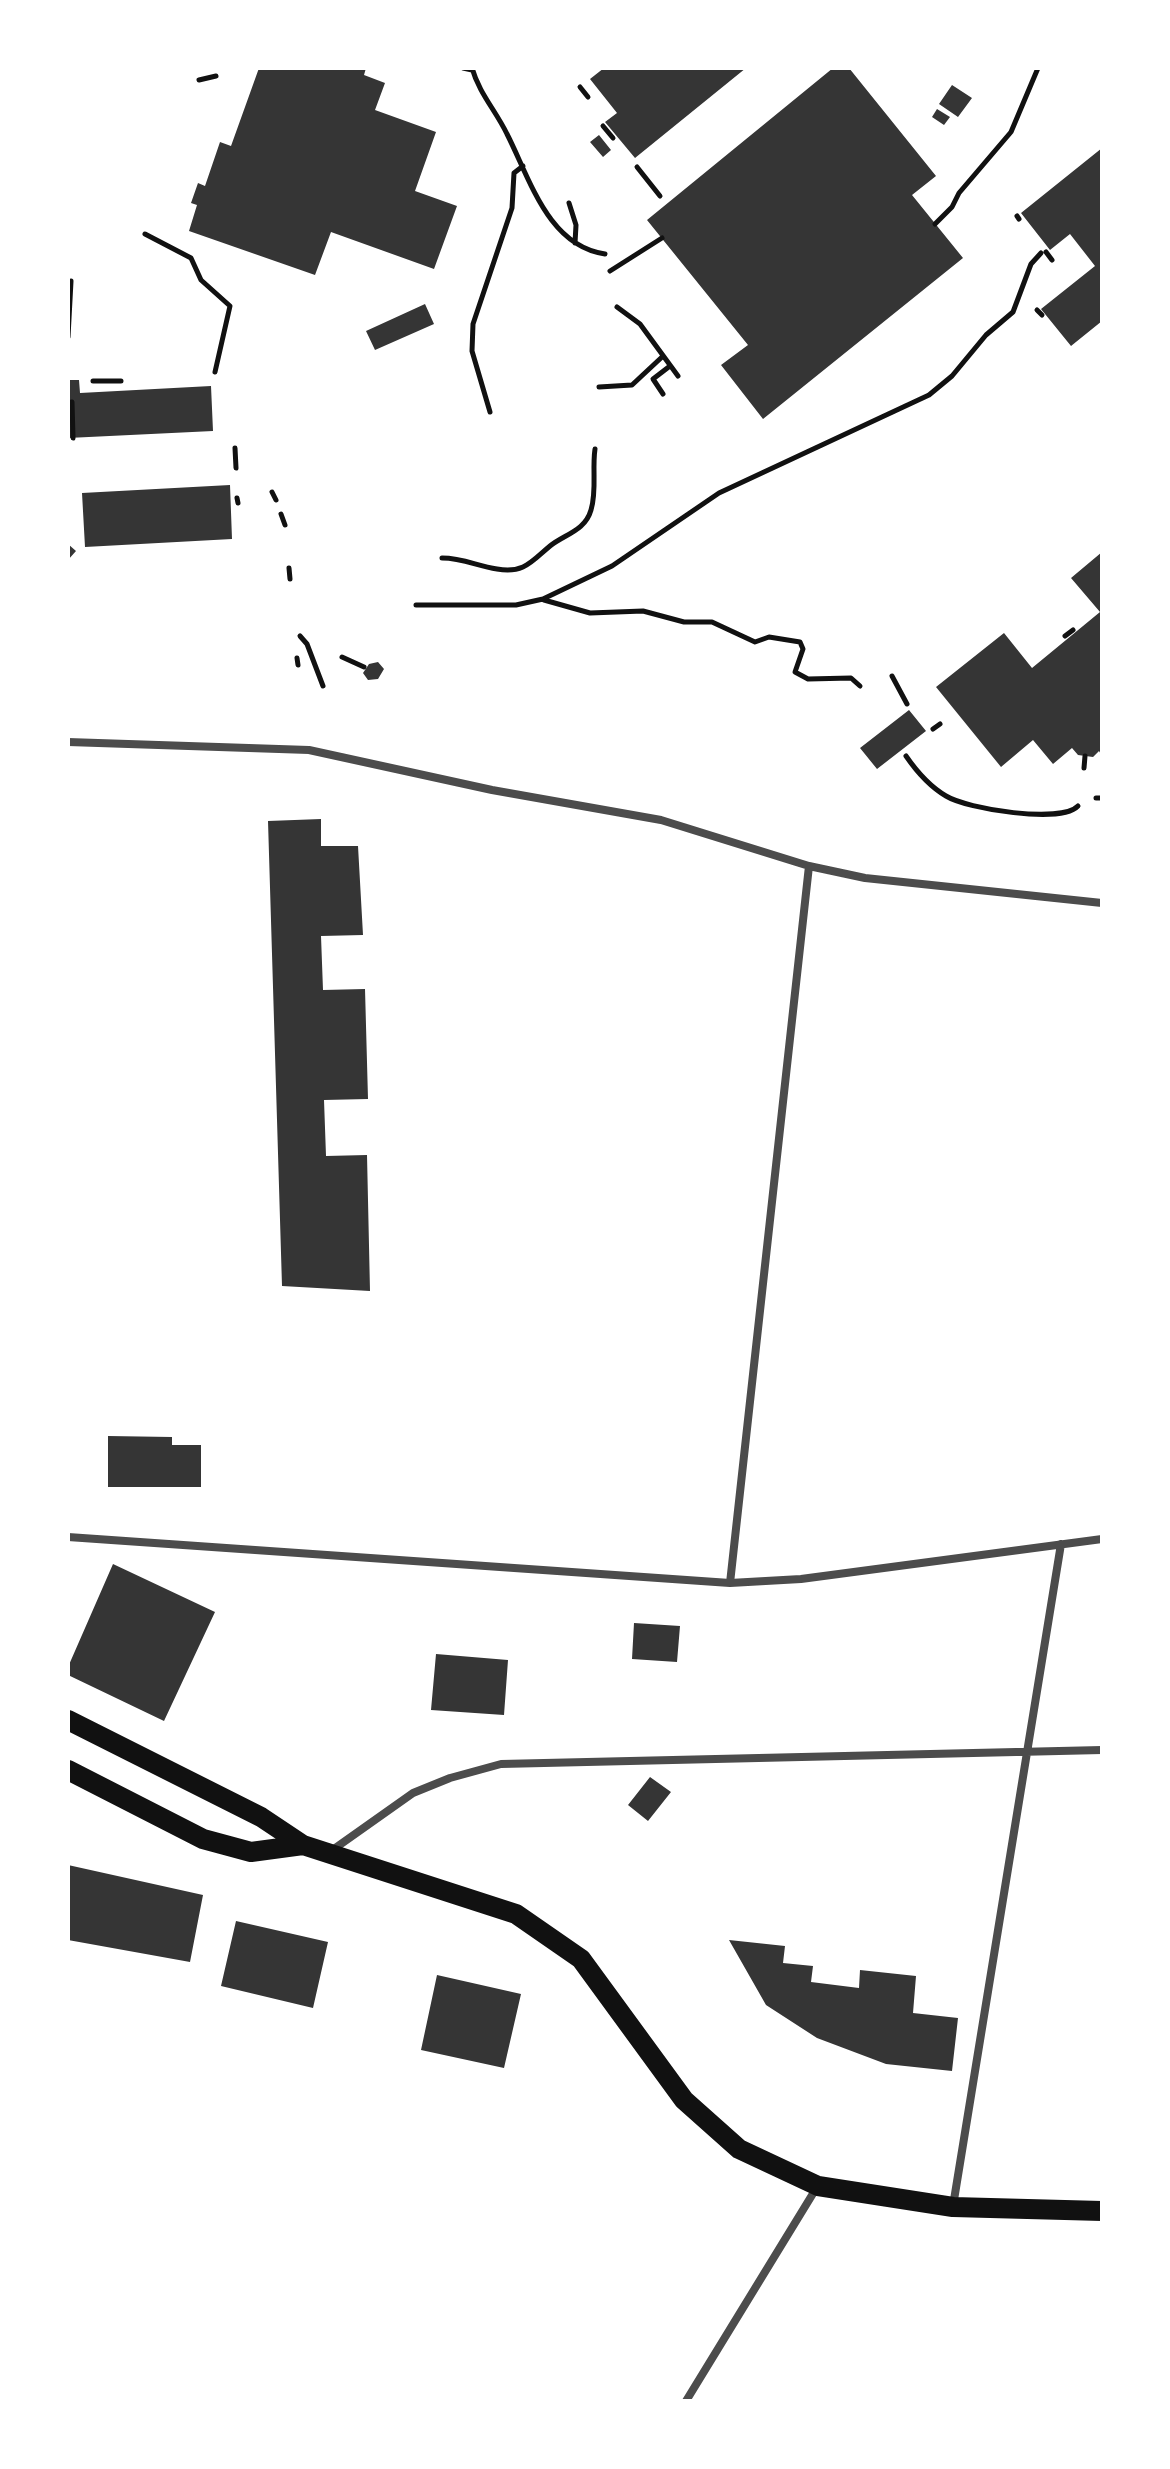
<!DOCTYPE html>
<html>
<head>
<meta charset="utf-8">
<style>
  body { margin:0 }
  #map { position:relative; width:1170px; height:2469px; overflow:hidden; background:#fff; font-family:"Exo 2",sans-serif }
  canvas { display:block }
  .frame { position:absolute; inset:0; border:70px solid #fff; pointer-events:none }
</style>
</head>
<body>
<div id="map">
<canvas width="1170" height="2469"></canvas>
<div class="frame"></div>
</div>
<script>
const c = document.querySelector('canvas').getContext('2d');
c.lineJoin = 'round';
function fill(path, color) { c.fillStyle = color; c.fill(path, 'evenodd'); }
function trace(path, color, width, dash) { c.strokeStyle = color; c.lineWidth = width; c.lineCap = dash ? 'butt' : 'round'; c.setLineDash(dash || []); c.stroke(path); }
const building = new Path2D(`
  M 259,68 L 366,68 L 364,75 L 385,83 L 375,110 L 436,132 L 415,191 L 457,206 L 434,269 L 331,232 L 315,275 L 189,231 L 197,205 L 191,203 L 198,183 L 205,186 L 220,142 L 231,146 Z
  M 604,68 L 746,68 L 635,158 L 605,122 L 617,113 L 590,79 Z
  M 833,68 L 849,68 L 936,176 L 912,195 L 963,258 L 763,419 L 721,365 L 748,345 L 647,220 Z
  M 952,85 L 972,98 L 958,117 L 939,104 Z
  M 937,109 L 950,117 L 944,125 L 932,117 Z
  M 599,135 L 611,150 L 603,157 L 590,142 Z
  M 1102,148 L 1102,321 L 1071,346 L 1041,309 L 1095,266 L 1070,234 L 1050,250 L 1021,213 Z
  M 425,304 L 434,324 L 375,350 L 366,331 Z
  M 68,380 L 79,380 L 80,393 L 211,386 L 213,431 L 68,438 Z
  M 230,485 L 232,539 L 85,547 L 82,493 Z
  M 68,544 L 76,551 L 68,560 Z
  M 1102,552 L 1102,756 L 1099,751 L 1093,757 L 1078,755 L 1072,748 L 1053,764 L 1033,740 L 1001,767 L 936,687 L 1004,633 L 1032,668 L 1100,612 L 1071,578 Z
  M 378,662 L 384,669 L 378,679 L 368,680 L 363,673 L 369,664 Z
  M 909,710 L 926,731 L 877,769 L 860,748 Z
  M 321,819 L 321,846 L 358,846 L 363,935 L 321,936 L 323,990 L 365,989 L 368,1099 L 324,1100 L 326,1156 L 367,1155 L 370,1291 L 282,1286 L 268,821 Z
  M 108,1436 L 172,1437 L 172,1445 L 201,1445 L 201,1487 L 108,1487 Z
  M 113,1564 L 215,1612 L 164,1721 L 68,1675 L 68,1667 Z
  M 634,1623 L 680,1626 L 677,1662 L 632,1659 Z
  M 436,1654 L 508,1660 L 504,1715 L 431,1710 Z
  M 650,1777 L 671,1792 L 648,1821 L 628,1805 Z
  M 68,1865 L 203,1895 L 190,1962 L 68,1940 Z
  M 236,1921 L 328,1942 L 313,2008 L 221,1986 Z
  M 729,1940 L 785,1946 L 783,1963 L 813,1966 L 811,1982 L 859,1988 L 860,1970 L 916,1976 L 913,2013 L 958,2018 L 952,2071 L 886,2064 L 817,2038 L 766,2005 Z
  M 437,1975 L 521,1994 L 504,2068 L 421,2050 Z`);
const path = new Path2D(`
  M 463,68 L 472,70
  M 472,68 C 479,93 496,111 507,134 C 530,179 548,246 605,254
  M 199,80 L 216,76
  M 580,87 L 588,97
  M 603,126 L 613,138
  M 637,167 L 660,196
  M 569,203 L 576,225 L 575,243
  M 1017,216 L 1019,219
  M 935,224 L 952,207 L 959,193 L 1011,132 L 1038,68
  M 145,234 L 191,258 L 201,280 L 230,306 L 215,372
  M 1046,252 L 1052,260
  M 610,271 L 662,238
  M 617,307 L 640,324 L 678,376
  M 1037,310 L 1042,315
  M 68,337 L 71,281
  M 93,381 L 121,381
  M 599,387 L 632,385 L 662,357
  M 663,394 L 653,379 L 670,366
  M 68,403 L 72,402 L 73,438
  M 490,412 L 472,351 L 473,324 L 512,208 L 514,173 L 523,166
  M 235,448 L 236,468
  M 272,492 L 276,500
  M 237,498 L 238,503
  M 281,514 L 285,525
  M 442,558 C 463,558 477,566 497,569 C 524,574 532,561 550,546 C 565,534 585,531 591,510 C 597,491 592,469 595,449
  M 289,568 L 290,579
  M 544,600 L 590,613 L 643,611 L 684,622 L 712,622 L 755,642 L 769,637 L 800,642 L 803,649 L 795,672 L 808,679 L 851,678 L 860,686
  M 416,605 L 516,605 L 543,599 L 612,566 L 719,493 L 929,395 L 952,376 L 986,335 L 1013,312 L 1031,264 L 1041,253
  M 300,636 L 307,644 L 323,686
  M 1065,636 L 1073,630
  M 342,657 L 364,667
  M 297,658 L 298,665
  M 892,676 L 907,704
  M 933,729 L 940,724
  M 906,756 C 917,772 929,786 946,796 C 967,809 1061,824 1078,806
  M 1084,768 L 1085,756
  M 1096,798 L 1100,798`);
const minor = new Path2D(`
  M 68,742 L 309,750 L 492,790 L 661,820 L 809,866 L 865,878 L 1102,903
  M 68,1537 L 730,1583 L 801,1579 L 1102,1539
  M 730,1583 L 809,866
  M 331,1851 L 413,1793 L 450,1778 L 501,1764 L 1102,1750
  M 953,2206 L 1061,1544
  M 686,2401 L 817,2187`);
const primary = new Path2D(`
  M 68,1720 L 261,1817 L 303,1845 L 516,1914 L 581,1959 L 684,2100 L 739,2149 L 818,2186 L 953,2207 L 1102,2211
  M 68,1770 L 203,1839 L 251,1852 L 303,1845`);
fill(building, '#353535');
trace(path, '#111', 5);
trace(minor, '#4c4c4c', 8);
trace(primary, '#111', 20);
</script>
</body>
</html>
